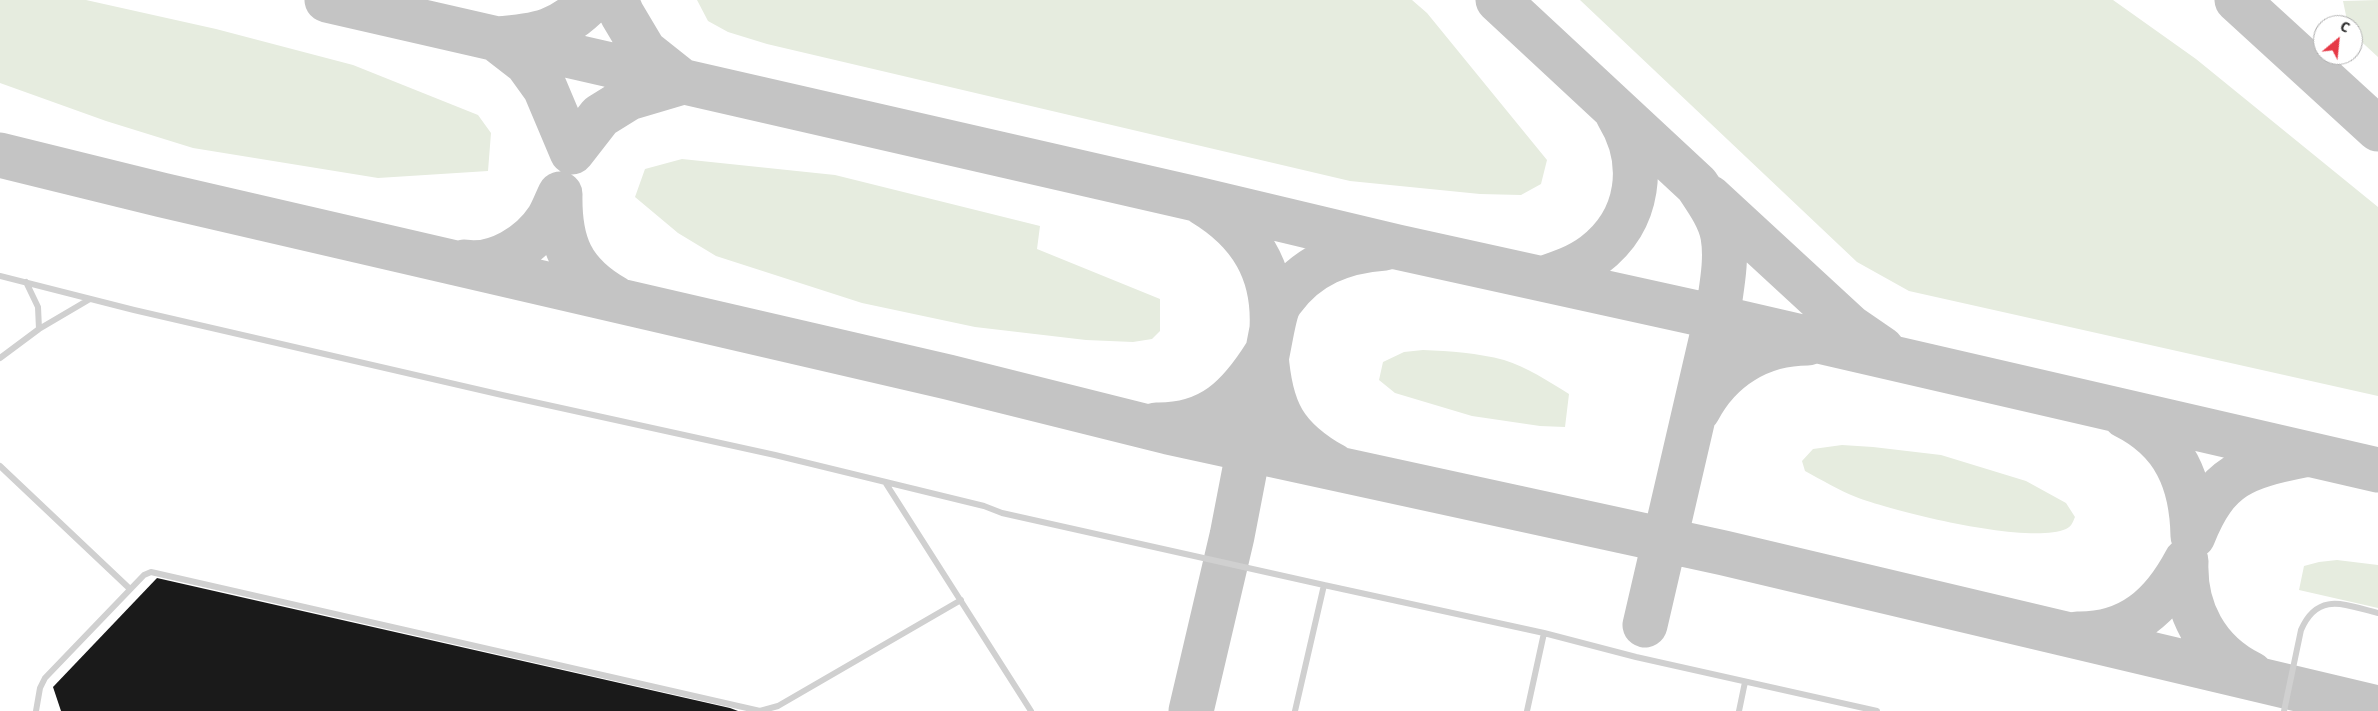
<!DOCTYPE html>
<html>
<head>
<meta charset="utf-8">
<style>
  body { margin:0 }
  #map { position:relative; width:2378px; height:711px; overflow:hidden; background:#fff; font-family:"Fira Sans",sans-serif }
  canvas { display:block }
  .north { position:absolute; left:2313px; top:15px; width:50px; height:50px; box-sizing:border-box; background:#fff; border:1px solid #adadad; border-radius:50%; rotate:28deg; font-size:14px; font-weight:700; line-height:20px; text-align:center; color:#333 }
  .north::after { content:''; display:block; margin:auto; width:18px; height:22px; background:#e63946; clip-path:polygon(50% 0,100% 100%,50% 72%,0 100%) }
</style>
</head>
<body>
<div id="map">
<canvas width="2378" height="711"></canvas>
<div class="north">С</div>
</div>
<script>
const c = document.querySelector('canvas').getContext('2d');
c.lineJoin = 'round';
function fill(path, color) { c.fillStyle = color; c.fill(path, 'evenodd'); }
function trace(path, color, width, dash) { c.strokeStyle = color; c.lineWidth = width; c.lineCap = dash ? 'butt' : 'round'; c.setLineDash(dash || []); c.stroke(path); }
const green = new Path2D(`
  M 0,0 L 86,0 L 216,29 L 353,65 L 478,115 L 491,133 L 488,171 L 378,178 L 193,148 L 106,121 L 0,83 Z
  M 697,0 L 1412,0 L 1427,13 L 1547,160 L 1541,184 L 1521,195 L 1480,194 L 1350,181 L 767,44 L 728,32 L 708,21 Z
  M 1580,0 L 2113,0 L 2196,59 L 2378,207 L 2378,396 L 1909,291 L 1857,262 Z
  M 2378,0 L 2378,57 L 2353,34 L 2353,25 L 2348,25 L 2343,1 Z
  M 682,159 L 835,175 L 1040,226 L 1037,249 L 1160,299 L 1160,331 L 1152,339 L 1133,342 L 1086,340 L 975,327 L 862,303 L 716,256 L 678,233 L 635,197 L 645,169 Z
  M 1423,350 C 1450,351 1478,353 1504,360 C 1527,367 1548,381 1569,394 L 1565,427 L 1540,426 L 1472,416 L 1395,393 L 1379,380 L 1383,362 L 1404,352 Z
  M 1842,445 L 1873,447 L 1941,455 L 2026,481 L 2066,503 L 2075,517 C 2073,522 2071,527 2066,529 C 2028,545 1895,512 1856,497 C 1838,490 1822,480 1805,471 L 1802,461 L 1813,449 Z
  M 2337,560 L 2378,565 L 2378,608 L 2299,590 L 2304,566 L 2319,562 Z`);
const taxiway = new Path2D(`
  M 327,0 L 1196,199 L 1397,247 L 1715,317 L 2378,470
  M 592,0 C 561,32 539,36 496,39 L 527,63 L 545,88 L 572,152 L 600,116 L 629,98 L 683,82 L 644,51 L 622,14 L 616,0
  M 1498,0 L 1697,185 C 1707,200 1720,218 1723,236 C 1727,259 1722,284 1719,306 L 1645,625
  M 2237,0 L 2378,129
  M 0,155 L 162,195 L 948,377 L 1168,432 L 1724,553 L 2378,708
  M 1709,197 L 1850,327 L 1882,349
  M 464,262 C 496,267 531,245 548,219 C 553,211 556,202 560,194 C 559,243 571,273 615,298
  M 1542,279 C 1560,273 1578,267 1594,255 C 1640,220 1647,162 1618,115
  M 1272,329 C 1274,320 1276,307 1282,300 C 1307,265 1343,251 1385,248
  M 1698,410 C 1720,368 1760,343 1808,343
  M 2125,416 C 2175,441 2192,482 2193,536 C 2217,475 2244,467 2304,455
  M 1156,425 C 1211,426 1239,397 1266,354 C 1270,410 1284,438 1334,466
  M 2077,634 C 2130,635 2162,606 2186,561 C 2184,609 2206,652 2251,674
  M 1191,711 L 1232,536 L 1272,329 C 1275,272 1251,232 1203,203`);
const building = new Path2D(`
  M 157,578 L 730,708 L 738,711 L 61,711 L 53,687 Z`);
const service = new Path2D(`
  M 0,276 L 134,310 L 502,395 L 775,455 L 984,506 L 1002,513 L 1324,585 L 1295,711
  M 26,282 L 38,307 L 39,329
  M 0,358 L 39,329 L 90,299
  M 0,466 L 130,589
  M 885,482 L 1031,711
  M 1324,585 L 1544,633 L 1636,657 L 1877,711
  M 36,711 L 40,688 L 45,678 L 144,575 L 151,572 L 760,711 L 778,706 L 961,600
  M 1527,711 L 1544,633
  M 1739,711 L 1745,682
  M 2284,711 L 2301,630 C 2318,591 2345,605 2378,613`);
fill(green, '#e6ecdf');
trace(taxiway, '#c4c4c4', 45);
fill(building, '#1a1a1a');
trace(service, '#d0d0d0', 6);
</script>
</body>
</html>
